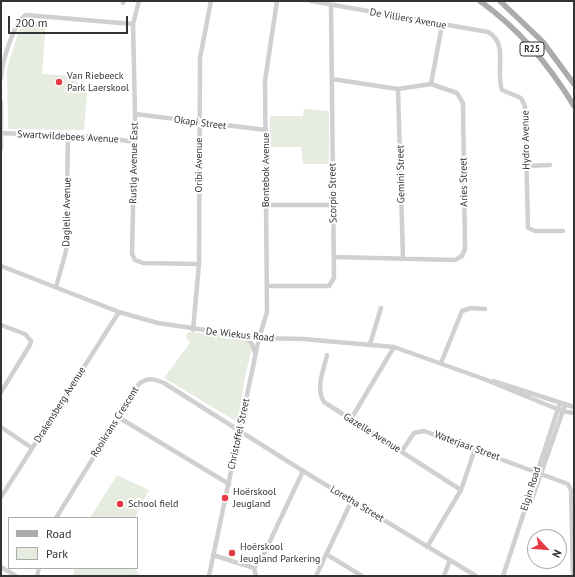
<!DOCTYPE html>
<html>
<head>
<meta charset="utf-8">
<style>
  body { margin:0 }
  #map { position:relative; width:575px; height:577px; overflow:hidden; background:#fff; font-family:"PT Sans",sans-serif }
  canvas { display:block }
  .frame { position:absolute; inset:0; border:2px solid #333; pointer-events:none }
  .legend { position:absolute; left:8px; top:517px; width:130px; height:52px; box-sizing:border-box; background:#fff; border:1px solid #adadad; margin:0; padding:5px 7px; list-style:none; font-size:12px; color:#333 }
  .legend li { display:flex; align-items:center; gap:8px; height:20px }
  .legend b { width:20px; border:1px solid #adadad }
  .north { position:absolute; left:527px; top:529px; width:40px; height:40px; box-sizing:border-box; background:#fff; border:1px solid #adadad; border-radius:50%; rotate:116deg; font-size:11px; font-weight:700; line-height:16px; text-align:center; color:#333 }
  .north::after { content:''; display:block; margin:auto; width:14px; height:18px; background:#e63946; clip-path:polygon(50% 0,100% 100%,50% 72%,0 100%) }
  .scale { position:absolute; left:8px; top:16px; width:120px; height:18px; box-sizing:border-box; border:2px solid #333; border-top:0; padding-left:5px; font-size:12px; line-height:14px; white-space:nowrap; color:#333; -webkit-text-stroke:3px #fff; paint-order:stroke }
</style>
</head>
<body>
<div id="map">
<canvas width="575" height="577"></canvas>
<div class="frame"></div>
<ul class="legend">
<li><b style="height:5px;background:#ababab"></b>Road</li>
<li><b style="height:11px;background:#e6ecdf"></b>Park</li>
</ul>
<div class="north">N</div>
<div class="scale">200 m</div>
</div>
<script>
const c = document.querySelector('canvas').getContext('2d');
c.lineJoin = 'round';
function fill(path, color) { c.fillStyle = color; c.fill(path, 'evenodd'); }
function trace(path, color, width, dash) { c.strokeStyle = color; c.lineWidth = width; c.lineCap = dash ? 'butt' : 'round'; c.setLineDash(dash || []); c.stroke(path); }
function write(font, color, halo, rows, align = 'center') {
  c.font = font + ' "PT Sans",sans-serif'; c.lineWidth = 4; c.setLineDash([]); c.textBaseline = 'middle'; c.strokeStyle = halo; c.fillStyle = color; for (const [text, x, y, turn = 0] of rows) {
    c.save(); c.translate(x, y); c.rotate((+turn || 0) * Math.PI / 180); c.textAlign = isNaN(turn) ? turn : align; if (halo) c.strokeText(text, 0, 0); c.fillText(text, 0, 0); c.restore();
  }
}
const green = new Path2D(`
  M 25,21 L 46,23 L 42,74 L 72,76 L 87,94 L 84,130 L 8,129 L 7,68 L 21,24 Z
  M 304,109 L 329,111 L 329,164 L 303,164 L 301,147 L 270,147 L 270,116 L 303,116 Z
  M 188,332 L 243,337 L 252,347 L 245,377 L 238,420 L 234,420 L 164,378 L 190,343 L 186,336 Z
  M 117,475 L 149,490 L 135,518 L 90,518 Z
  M 75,568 L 133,568 L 142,576 L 73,576 Z`);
const minor = new Path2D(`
  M 139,1 L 133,24 L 135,114 L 132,254 L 135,260 L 143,263 L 199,264
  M 311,1 L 488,32 C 509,43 495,72 502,90 L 521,98 L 525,106 L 528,228 L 535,231 L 563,231
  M 123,3 L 124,1
  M 1,78 C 2,63 13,23 26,15 L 133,24
  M 332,79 L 398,89 L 431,84 L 457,93 L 463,103 L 465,249 L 462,256 L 455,260 L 335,257
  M 431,84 L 442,25
  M 398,89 L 403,258
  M 1,102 L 1,149
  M 135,114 L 266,130
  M 1,133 L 103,137 L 134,142
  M 526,166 L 550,165
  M 267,205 L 333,205
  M 1,266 L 119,312 L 158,323 L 259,338 L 303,339 L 394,347 L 484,379 L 562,411 L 574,413
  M 267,286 L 329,286 L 334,278 L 331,5
  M 56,287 L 66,251 L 68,135
  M 1,325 L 25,334 L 31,341 L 30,345 L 1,392
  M 193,330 L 199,264 L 200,58 L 211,1
  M 245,336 L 252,344 L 255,353
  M 370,344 L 381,308
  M 327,355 C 324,369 315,389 324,402 L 461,490
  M 441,363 L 462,311 L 471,308 L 485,309
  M 493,381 L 574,407
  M 118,417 L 229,484
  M 351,419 L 394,347
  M 1,427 L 32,448
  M 402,451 L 414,433 L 424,431 L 568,484 L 571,490 L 573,576
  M 1,497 L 119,312
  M 531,502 L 565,405
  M 56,518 L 139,384 C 148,377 155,379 164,383 L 303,471 L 476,576
  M 427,547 L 461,490 L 475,449
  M 326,554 L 362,576
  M 213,555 L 254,568 L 256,576
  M 1,567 L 16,576
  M 254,568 L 263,556 L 303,471
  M 37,576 L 39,568
  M 209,576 L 259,338 L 267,312 L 265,81 L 277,1
  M 316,576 L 352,500
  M 444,576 L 450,560
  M 503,576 L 560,403`);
const major = new Path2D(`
  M 480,1 C 519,29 550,66 574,106
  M 500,1 L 543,42 L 574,84`);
const markers = [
  [59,82,4,"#e63946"],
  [225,498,4,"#e63946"],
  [120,504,4,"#e63946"],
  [232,553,4,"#e63946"]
];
const shields = [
  [532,49,24]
];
const shieldNames = [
  ["R25",532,49]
];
const streetNames = [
  ["De Villiers Avenue",408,19,10],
  ["Okapi Street",200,123,7],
  ["Swartwildebees Avenue",68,137,3],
  ["Hydro Avenue",526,140,-91],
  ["Rustig Avenue East",134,163,-89],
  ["Oribi Avenue",199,165,-90],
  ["Bontebok Avenue",266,170,-90],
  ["Gemini Street",401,174,-91],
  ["Aries Street",464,182,-91],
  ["Scorpio Street",333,193,-91],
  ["Daglelie Avenue",67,212,-89],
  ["De Wiekus Road",240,335,6],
  ["Drakensberg Avenue",60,405,-58],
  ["Rooikrans Crescent",115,422,-58],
  ["Gazelle Avenue",372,433,32],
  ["Christoffel Street",239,434,-78],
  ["Waterjaar Street",467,446,20],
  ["Elgin Road",531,489,-72],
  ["Loretha Street",357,504,31]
];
const poiNames = [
  ["Van Riebeeck",67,76],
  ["Park Laerskool",67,88],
  ["Hoërskool",233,492],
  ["Jeugland",233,504],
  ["School field",128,504],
  ["Hoërskool",240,547],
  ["Jeugland Parkering",240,559]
];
fill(green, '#e6ecdf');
trace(minor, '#d0d0d0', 4.5);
trace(major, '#ababab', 5.5);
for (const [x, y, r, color] of markers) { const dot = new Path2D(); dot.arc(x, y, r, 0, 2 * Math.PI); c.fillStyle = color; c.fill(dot); trace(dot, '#fff', 1.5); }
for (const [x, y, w] of shields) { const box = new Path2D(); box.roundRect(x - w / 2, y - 7, w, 14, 3); c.fillStyle = '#fff'; c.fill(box); trace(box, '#333', 1); }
write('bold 9px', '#333', null, shieldNames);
write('10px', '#333', '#fff', streetNames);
write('10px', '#333', '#fff', poiNames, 'left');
</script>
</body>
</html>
